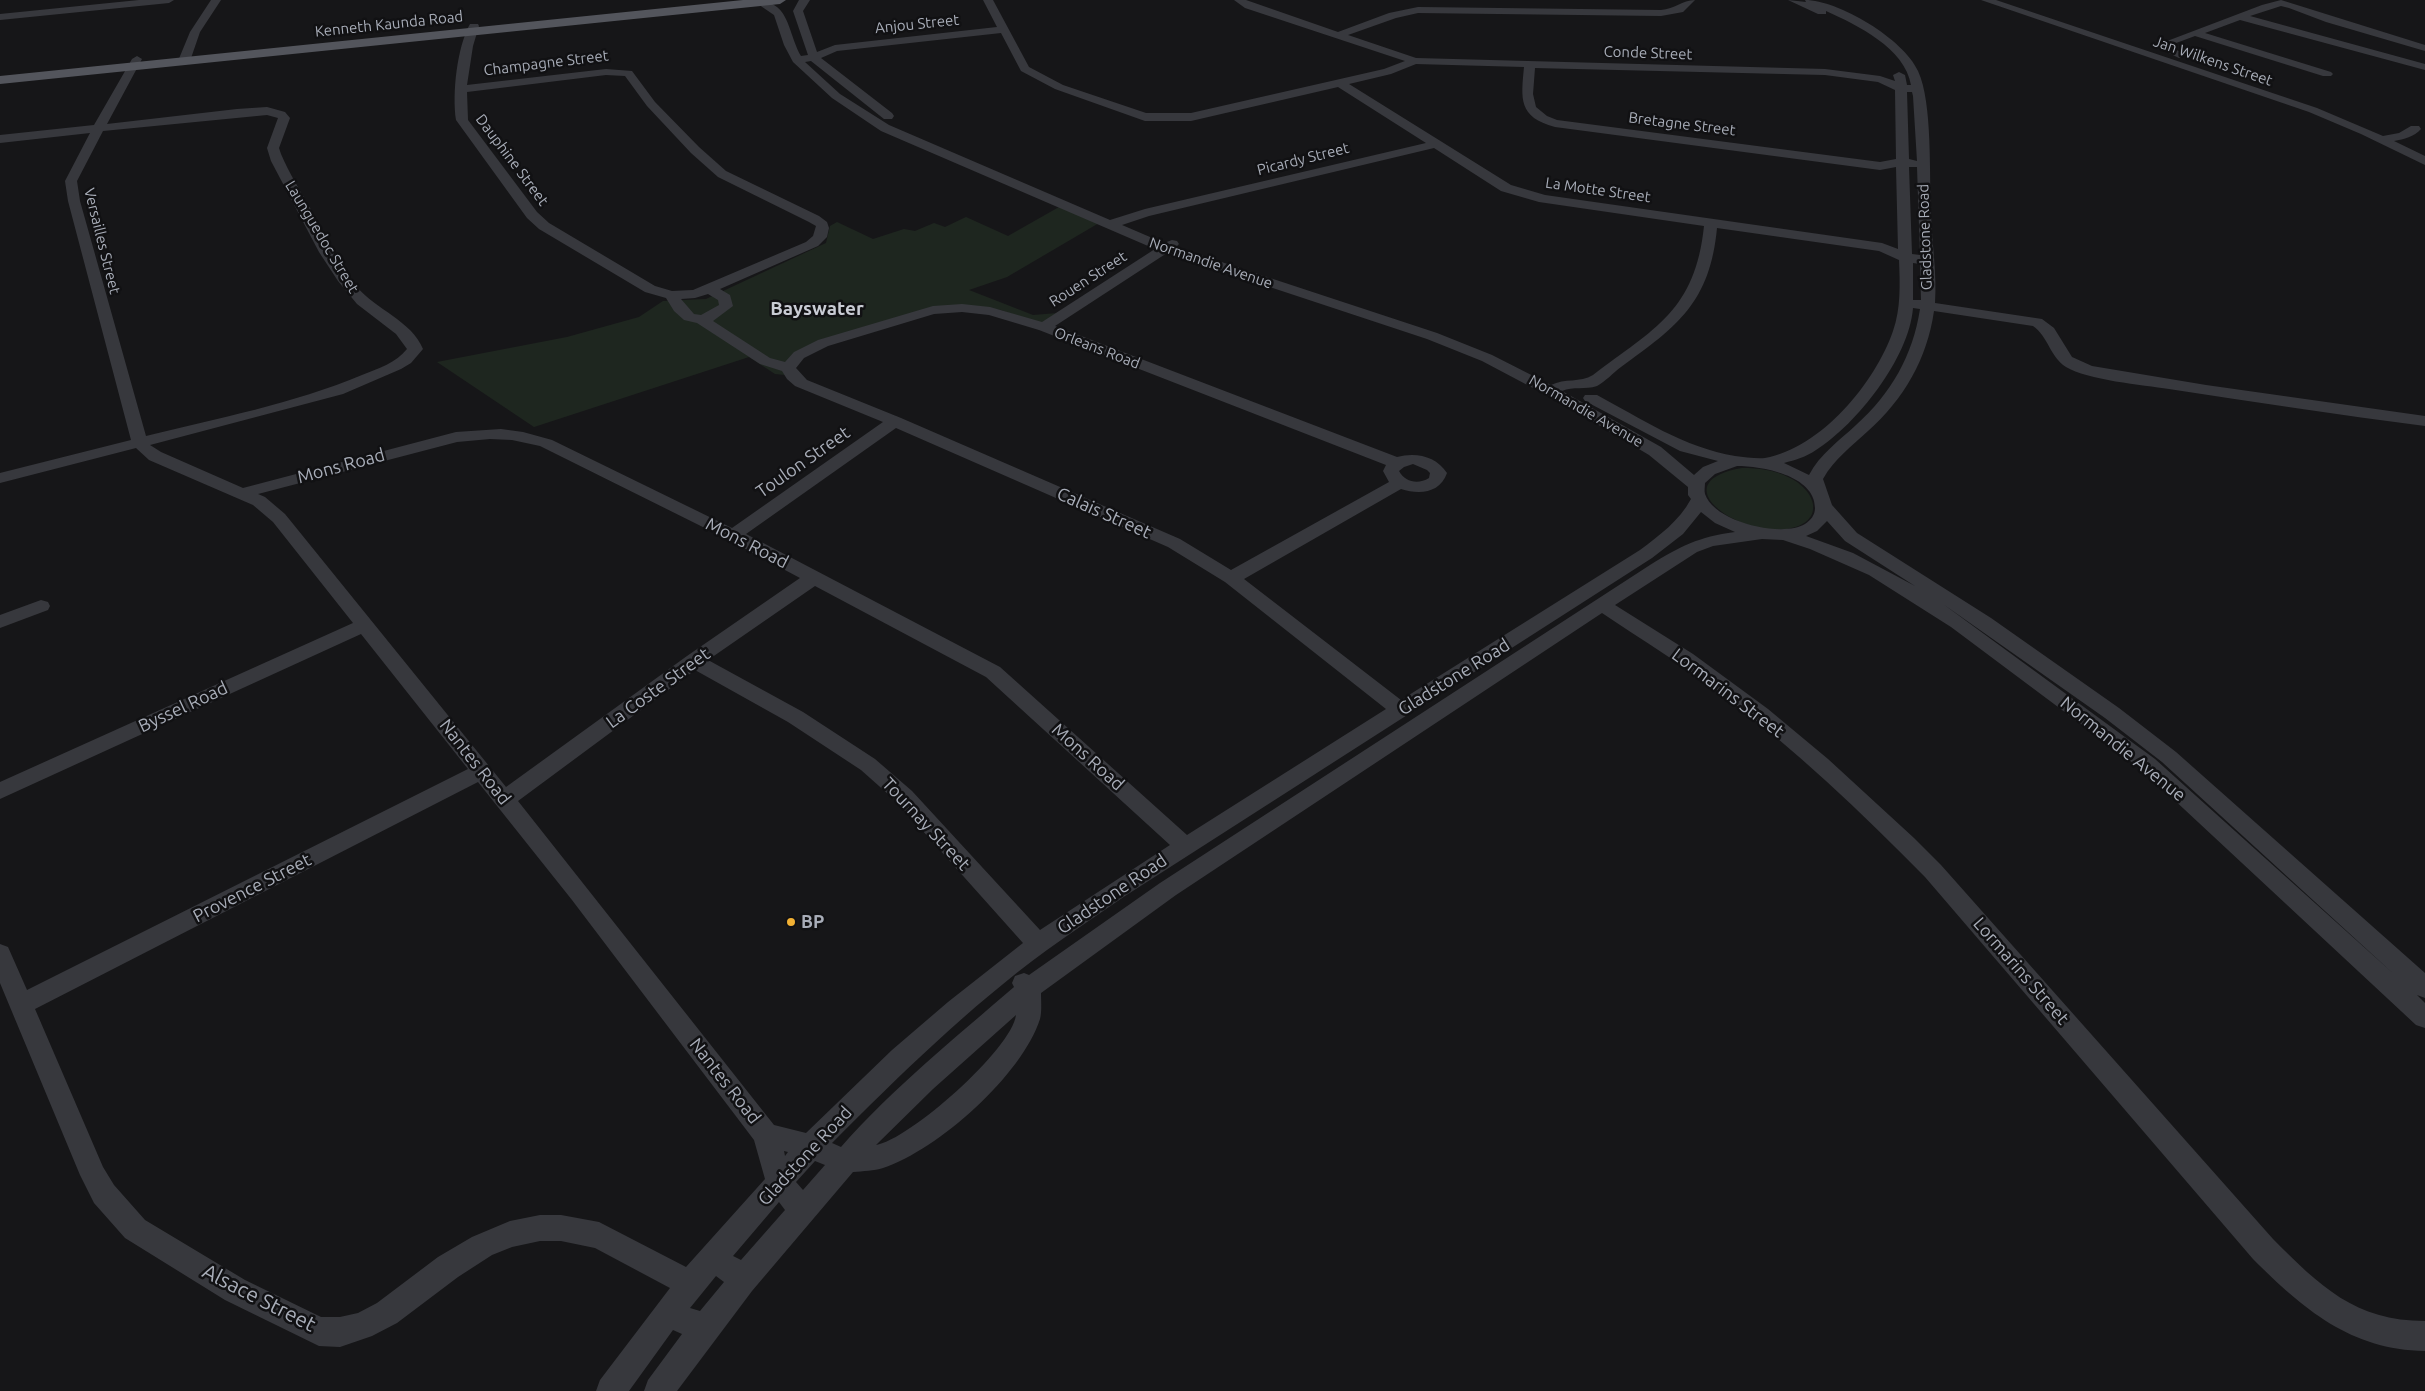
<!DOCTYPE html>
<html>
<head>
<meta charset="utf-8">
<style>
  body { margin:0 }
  canvas { display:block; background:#161618 }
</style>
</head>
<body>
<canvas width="2425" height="1391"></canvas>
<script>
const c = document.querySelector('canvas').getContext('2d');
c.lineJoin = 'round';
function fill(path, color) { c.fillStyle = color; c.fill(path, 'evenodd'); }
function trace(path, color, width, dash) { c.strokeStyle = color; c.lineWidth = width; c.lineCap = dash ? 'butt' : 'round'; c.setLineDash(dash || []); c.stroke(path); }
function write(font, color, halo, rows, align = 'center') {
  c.font = font + ' Ubuntu,sans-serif'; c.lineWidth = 5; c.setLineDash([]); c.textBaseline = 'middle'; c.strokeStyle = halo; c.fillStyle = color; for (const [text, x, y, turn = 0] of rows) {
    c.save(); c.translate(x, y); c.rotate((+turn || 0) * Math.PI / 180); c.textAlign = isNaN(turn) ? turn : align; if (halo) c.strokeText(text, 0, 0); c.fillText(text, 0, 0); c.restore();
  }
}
const green = new Path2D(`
  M 1059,207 L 1099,223 L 1007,277 L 969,290 L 1033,315 L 1058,313 L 1041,325 L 1001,310 L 976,307 L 940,309 L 812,347 L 785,375 L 775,374 L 749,357 L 534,427 L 437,362 L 567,337 L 639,317 L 663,301 L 706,299 L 826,243 L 830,226 L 837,222 L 873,239 L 904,229 L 915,231 L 934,223 L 945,227 L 966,217 L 1008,236 Z
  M 1742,468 C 1758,468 1775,470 1790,478 C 1818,492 1825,523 1787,529 C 1738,537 1661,482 1742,468 Z`);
const minor = new Path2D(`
  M 139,0 L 174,0 L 169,3 L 0,20 L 0,14 Z
  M 211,0 L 221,0 L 200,32 L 190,61 L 184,64 L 180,63 L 178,61 L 190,32 Z
  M 752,0 C 791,0 786,29 801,56 L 808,55 L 793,11 L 799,0 L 810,0 L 803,11 L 817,52 L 835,45 L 997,27 L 983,0 L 993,0 L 1029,67 L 1063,85 L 1146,113 L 1191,113 L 1384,69 L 1405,61 L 1245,8 L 1234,0 L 1246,0 L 1338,32 L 1389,13 L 1418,7 L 1661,10 C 1675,9 1682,0 1695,0 L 1683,12 L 1661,16 L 1418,13 L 1396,18 L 1348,35 L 1416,58 L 1825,69 L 1880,76 L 1895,81 L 1893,75 L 1899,72 L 1905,75 L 1907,85 L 1911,85 C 1905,48 1857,25 1826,11 L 1826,14 L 1818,14 L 1788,0 L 1806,2 L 1805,0 C 1838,0 1904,39 1918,71 C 1933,103 1929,177 1931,215 C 1932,244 1937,273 1935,303 L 2042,319 L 2054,328 L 2072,357 L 2092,366 L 2206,385 L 2425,416 L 2425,426 C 2340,415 2254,402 2169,389 C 2143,385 2087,380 2066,367 C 2050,357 2048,336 2033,326 L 1934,311 C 1927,359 1904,399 1868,431 C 1852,446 1834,459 1823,479 L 1832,505 L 1857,533 L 1991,618 L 2119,708 L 2176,752 L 2425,973 L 2425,998 L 2417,995 L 2425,1003 L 2425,1028 L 2416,1025 L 2141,769 L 1951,627 L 1869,575 L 1810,549 L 1783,540 L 1762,539 L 1713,546 L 1697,552 L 1615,605 L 1693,654 L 1768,709 L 1828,759 L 1914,838 L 1941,865 L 2273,1239 C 2320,1286 2355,1321 2425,1321 L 2425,1351 C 2351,1350 2303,1309 2253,1259 L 1925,877 C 1861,812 1795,749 1722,694 C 1683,665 1642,640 1602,613 L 1176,895 L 1041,993 C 1041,1001 1042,1012 1040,1019 C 1022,1075 938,1150 883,1168 C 874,1171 863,1171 853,1172 L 752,1291 L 677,1391 L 644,1391 L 648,1380 L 682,1334 L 673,1330 L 629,1391 L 596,1391 L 600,1380 L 670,1288 L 595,1248 L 561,1241 L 540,1241 L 512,1247 L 492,1255 L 458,1277 L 397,1323 L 372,1336 L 340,1347 L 319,1346 L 225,1300 L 125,1238 L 94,1203 L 80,1175 L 0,983 L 0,944 L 8,947 L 27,990 L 468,769 L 361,634 L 0,799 L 0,782 L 353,623 L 273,522 L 253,505 L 149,460 L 136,448 L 0,483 L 0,473 L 131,440 L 68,201 L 65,181 L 90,133 L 0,143 L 0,135 L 94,125 L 132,59 L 137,56 L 142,59 L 107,124 L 237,109 L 267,107 L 285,112 L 290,118 L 279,148 L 281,154 C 289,173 300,190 310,208 C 324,235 337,263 357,287 C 375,309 412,321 423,349 L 411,363 L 401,369 L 343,394 L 150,445 L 161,452 L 243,488 L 456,432 L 501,429 L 523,432 L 552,440 L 732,528 L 883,422 L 795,386 L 787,379 L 782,371 L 760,364 L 697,323 L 684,320 L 674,311 L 666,298 L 645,292 L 539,229 L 527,218 L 456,120 C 452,94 457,47 470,24 L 478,24 L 479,26 L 473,46 L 467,85 L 606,69 L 632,71 L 655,102 L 699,147 L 726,171 L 819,216 L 827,222 L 829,228 L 827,237 L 818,246 L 720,289 L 730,295 L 733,306 L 713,321 L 770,358 L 785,362 L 794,352 L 818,340 L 933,306 L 962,304 L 990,307 L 1042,322 L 1155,249 L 881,131 L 832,98 L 793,62 L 784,45 L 774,15 ZM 1001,33 L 1021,71 L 1055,89 L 1145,121 L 1191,121 L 1338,87 L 1426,143 L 1145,209 L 1110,220 L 889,125 L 840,94 L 805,62 L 811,61 L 884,119 L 892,119 L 894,116 L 892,113 L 821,58 L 837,51 ZM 1416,64 L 1524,67 C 1521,99 1518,117 1555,127 L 1880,170 L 1896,167 L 1898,249 L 1882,243 L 1545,195 L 1511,185 L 1349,84 L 1391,74 ZM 1535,68 L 1825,75 L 1878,82 L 1895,90 L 1896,159 L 1880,162 L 1557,120 L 1547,116 L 1536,107 L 1533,94 ZM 606,75 L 625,76 L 647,106 L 691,153 L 718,177 L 809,222 L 816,226 L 813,236 L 806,242 L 693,290 L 672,291 L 655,286 L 549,223 L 537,212 L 468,120 L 467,92 ZM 1907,92 L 1912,92 L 1913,96 L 1917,161 L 1909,159 ZM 267,115 L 278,118 L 267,148 L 271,161 L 319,252 L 338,281 L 357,304 L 396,334 L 407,349 C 396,363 379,368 362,375 C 293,404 218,418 146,436 L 80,201 L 77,181 L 103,131 ZM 1434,148 L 1501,191 L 1539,202 L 1704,226 C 1695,311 1655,328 1593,375 C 1580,383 1565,378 1551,385 L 1492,355 L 1437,333 L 1176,247 L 1179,244 L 1177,241 L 1172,240 L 1164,243 L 1122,225 L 1149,216 ZM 1909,167 L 1917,167 L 1920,255 L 1912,254 ZM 1717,228 L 1879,251 L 1899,260 C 1900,283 1901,309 1893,331 C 1875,383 1821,448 1765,458 C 1757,459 1744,457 1735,456 C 1685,448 1640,418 1597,395 L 1585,395 L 1583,398 L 1585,401 L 1680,451 L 1718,461 L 1703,467 L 1694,475 L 1661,447 L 1562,391 C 1573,386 1585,390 1597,386 C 1606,381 1613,373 1621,367 C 1678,326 1710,302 1717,228 ZM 1167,253 L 1427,339 L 1482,361 L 1567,406 L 1649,455 L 1688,487 L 1688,495 L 1691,499 C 1679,521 1660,535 1640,550 L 1401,700 L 1244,579 L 1401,489 C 1420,495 1440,493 1447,473 C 1436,456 1416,452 1397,457 L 1055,326 ZM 1913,263 L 1920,264 L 1921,300 L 1913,300 ZM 708,294 L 718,300 L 719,305 L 701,315 L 694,314 L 681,299 L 695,298 ZM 1913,308 L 1920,309 C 1913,355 1891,394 1856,425 C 1839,441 1820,454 1809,475 L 1784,463 C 1795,460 1806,457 1816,450 C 1857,424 1909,358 1913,308 ZM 962,312 L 989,315 L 1039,330 L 1386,465 L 1383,471 L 1389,482 L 1231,570 L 1180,539 L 901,418 L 807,380 L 796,368 L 804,358 L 828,346 L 934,314 ZM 896,428 L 1168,547 L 1225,582 L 1386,709 L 1187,835 L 1000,667 L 746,534 ZM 490,439 L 512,440 L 540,446 L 727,539 L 800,578 L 687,656 L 506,787 L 285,514 L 265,497 L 258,494 L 457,442 ZM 1413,464 L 1427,470 L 1430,473 L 1429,478 C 1418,485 1405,482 1399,471 L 1404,467 ZM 1737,466 C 1761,466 1815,475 1815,508 C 1815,515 1811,520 1805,524 C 1782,538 1714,522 1705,494 C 1704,491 1705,486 1705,483 L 1715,474 ZM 1701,512 L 1715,523 L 1735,532 C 1698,537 1681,546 1650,565 L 1160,883 L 1029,975 L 1024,973 L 1015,976 L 1012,983 L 1014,987 C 955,1038 893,1088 841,1147 L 832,1143 C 900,1075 969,1007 1047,950 C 1072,932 1099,914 1125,896 L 1652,558 L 1683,534 ZM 1827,521 L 1845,541 L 1915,586 L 1853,553 L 1806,536 L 1817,531 ZM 815,586 L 986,677 L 1170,845 L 1040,930 L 912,791 L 875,759 L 803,712 L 708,660 ZM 1943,604 L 2105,718 L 2162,762 L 2396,976 L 2155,759 ZM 695,670 L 788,722 L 861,770 L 897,802 L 1023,943 L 948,1002 L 892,1050 L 806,1133 L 774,1125 L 518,801 ZM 478,782 L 572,900 L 754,1140 L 765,1179 L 686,1267 L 599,1222 L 561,1215 L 540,1215 L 510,1221 L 472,1237 L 438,1257 L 377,1303 L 358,1313 L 340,1317 L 321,1317 L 245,1280 L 145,1220 L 114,1185 L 103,1167 L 35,1009 ZM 1016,1015 C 1012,1049 909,1140 876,1145 L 933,1089 ZM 784,1151 L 788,1152 L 785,1156 ZM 815,1161 L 825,1165 L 803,1190 L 796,1182 ZM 779,1202 L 785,1210 L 741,1260 L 733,1256 ZM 716,1276 L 724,1282 L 700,1311 L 690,1308 Z
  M 1981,0 L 1996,0 L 2317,108 L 2383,136 L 2399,133 L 2411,126 L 2419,126 L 2421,129 C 2414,137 2404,139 2394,141 L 2425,156 L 2425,165 L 2361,134 L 2309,112 Z
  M 2281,0 L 2425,45 L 2425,51 L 2326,22 L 2289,8 L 2281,6 L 2250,16 L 2425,64 L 2425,70 L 2240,20 L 2205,33 L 2331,72 L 2333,74 L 2331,76 L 2323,76 L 2195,36 L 2168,46 L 2183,53 L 2183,57 L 2179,58 L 2154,46 L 2262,5 Z
  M 41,600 L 48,602 L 50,606 L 48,610 L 0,628 L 0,615 Z`);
const major = new Path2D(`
  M 743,0 L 786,0 L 780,4 L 0,84 L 0,76 Z`);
const markers = [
  [791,922,5,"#f2b134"]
];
const farStreetnames = [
  ["Kenneth Kaunda Road",389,24,-6],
  ["Anjou Street",917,24,-6],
  ["Conde Street",1648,53,2],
  ["Jan Wilkens Street",2213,61,19],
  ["Champagne Street",546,63,-7],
  ["Bretagne Street",1682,124,7],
  ["Picardy Street",1303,159,-14],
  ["Dauphine Street",512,160,53],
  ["La Motte Street",1598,190,8],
  ["Launguedoc Street",322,237,59],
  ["Gladstone Road",1925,237,-92],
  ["Versailles Street",102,241,76],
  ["Normandie Avenue",1211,263,19],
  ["Rouen Street",1088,279,-33],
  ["Orleans Road",1097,348,21],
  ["Normandie Avenue",1586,411,30]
];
const streetNames = [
  ["Toulon Street",803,462,-35],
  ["Mons Road",341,466,-15],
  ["Calais Street",1104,513,24],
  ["Mons Road",747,543,27],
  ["Gladstone Road",1454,677,-32],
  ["La Coste Street",658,688,-36],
  ["Lormarins Street",1728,693,37],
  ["Byssel Road",183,707,-25],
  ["Normandie Avenue",2123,749,39],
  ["Mons Road",1088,757,42],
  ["Nantes Road",475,762,52],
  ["Tournay Street",926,824,47],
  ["Provence Street",252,888,-27],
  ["Gladstone Road",1112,894,-34],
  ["Lormarins Street",2021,971,49],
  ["Nantes Road",725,1081,52],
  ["Gladstone Road",805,1156,-47]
];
const poiNames = [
  ["BP",801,922]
];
const farDistrictnames = [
  ["Bayswater",817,309]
];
const nearStreetnames = [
  ["Alsace Street",259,1298,27]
];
fill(green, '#1e261f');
fill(minor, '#37383d');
fill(major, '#53555c');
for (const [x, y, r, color] of markers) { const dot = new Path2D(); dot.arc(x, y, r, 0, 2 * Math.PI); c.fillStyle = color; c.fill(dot); trace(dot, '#111113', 2); }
write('15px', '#a8adb8', '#111113', farStreetnames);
write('18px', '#a8adb8', '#111113', streetNames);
write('bold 18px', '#a8adb8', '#111113', poiNames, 'left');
write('bold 19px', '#c9ccd4', '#111113', farDistrictnames);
write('21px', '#a8adb8', '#111113', nearStreetnames);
</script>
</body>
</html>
